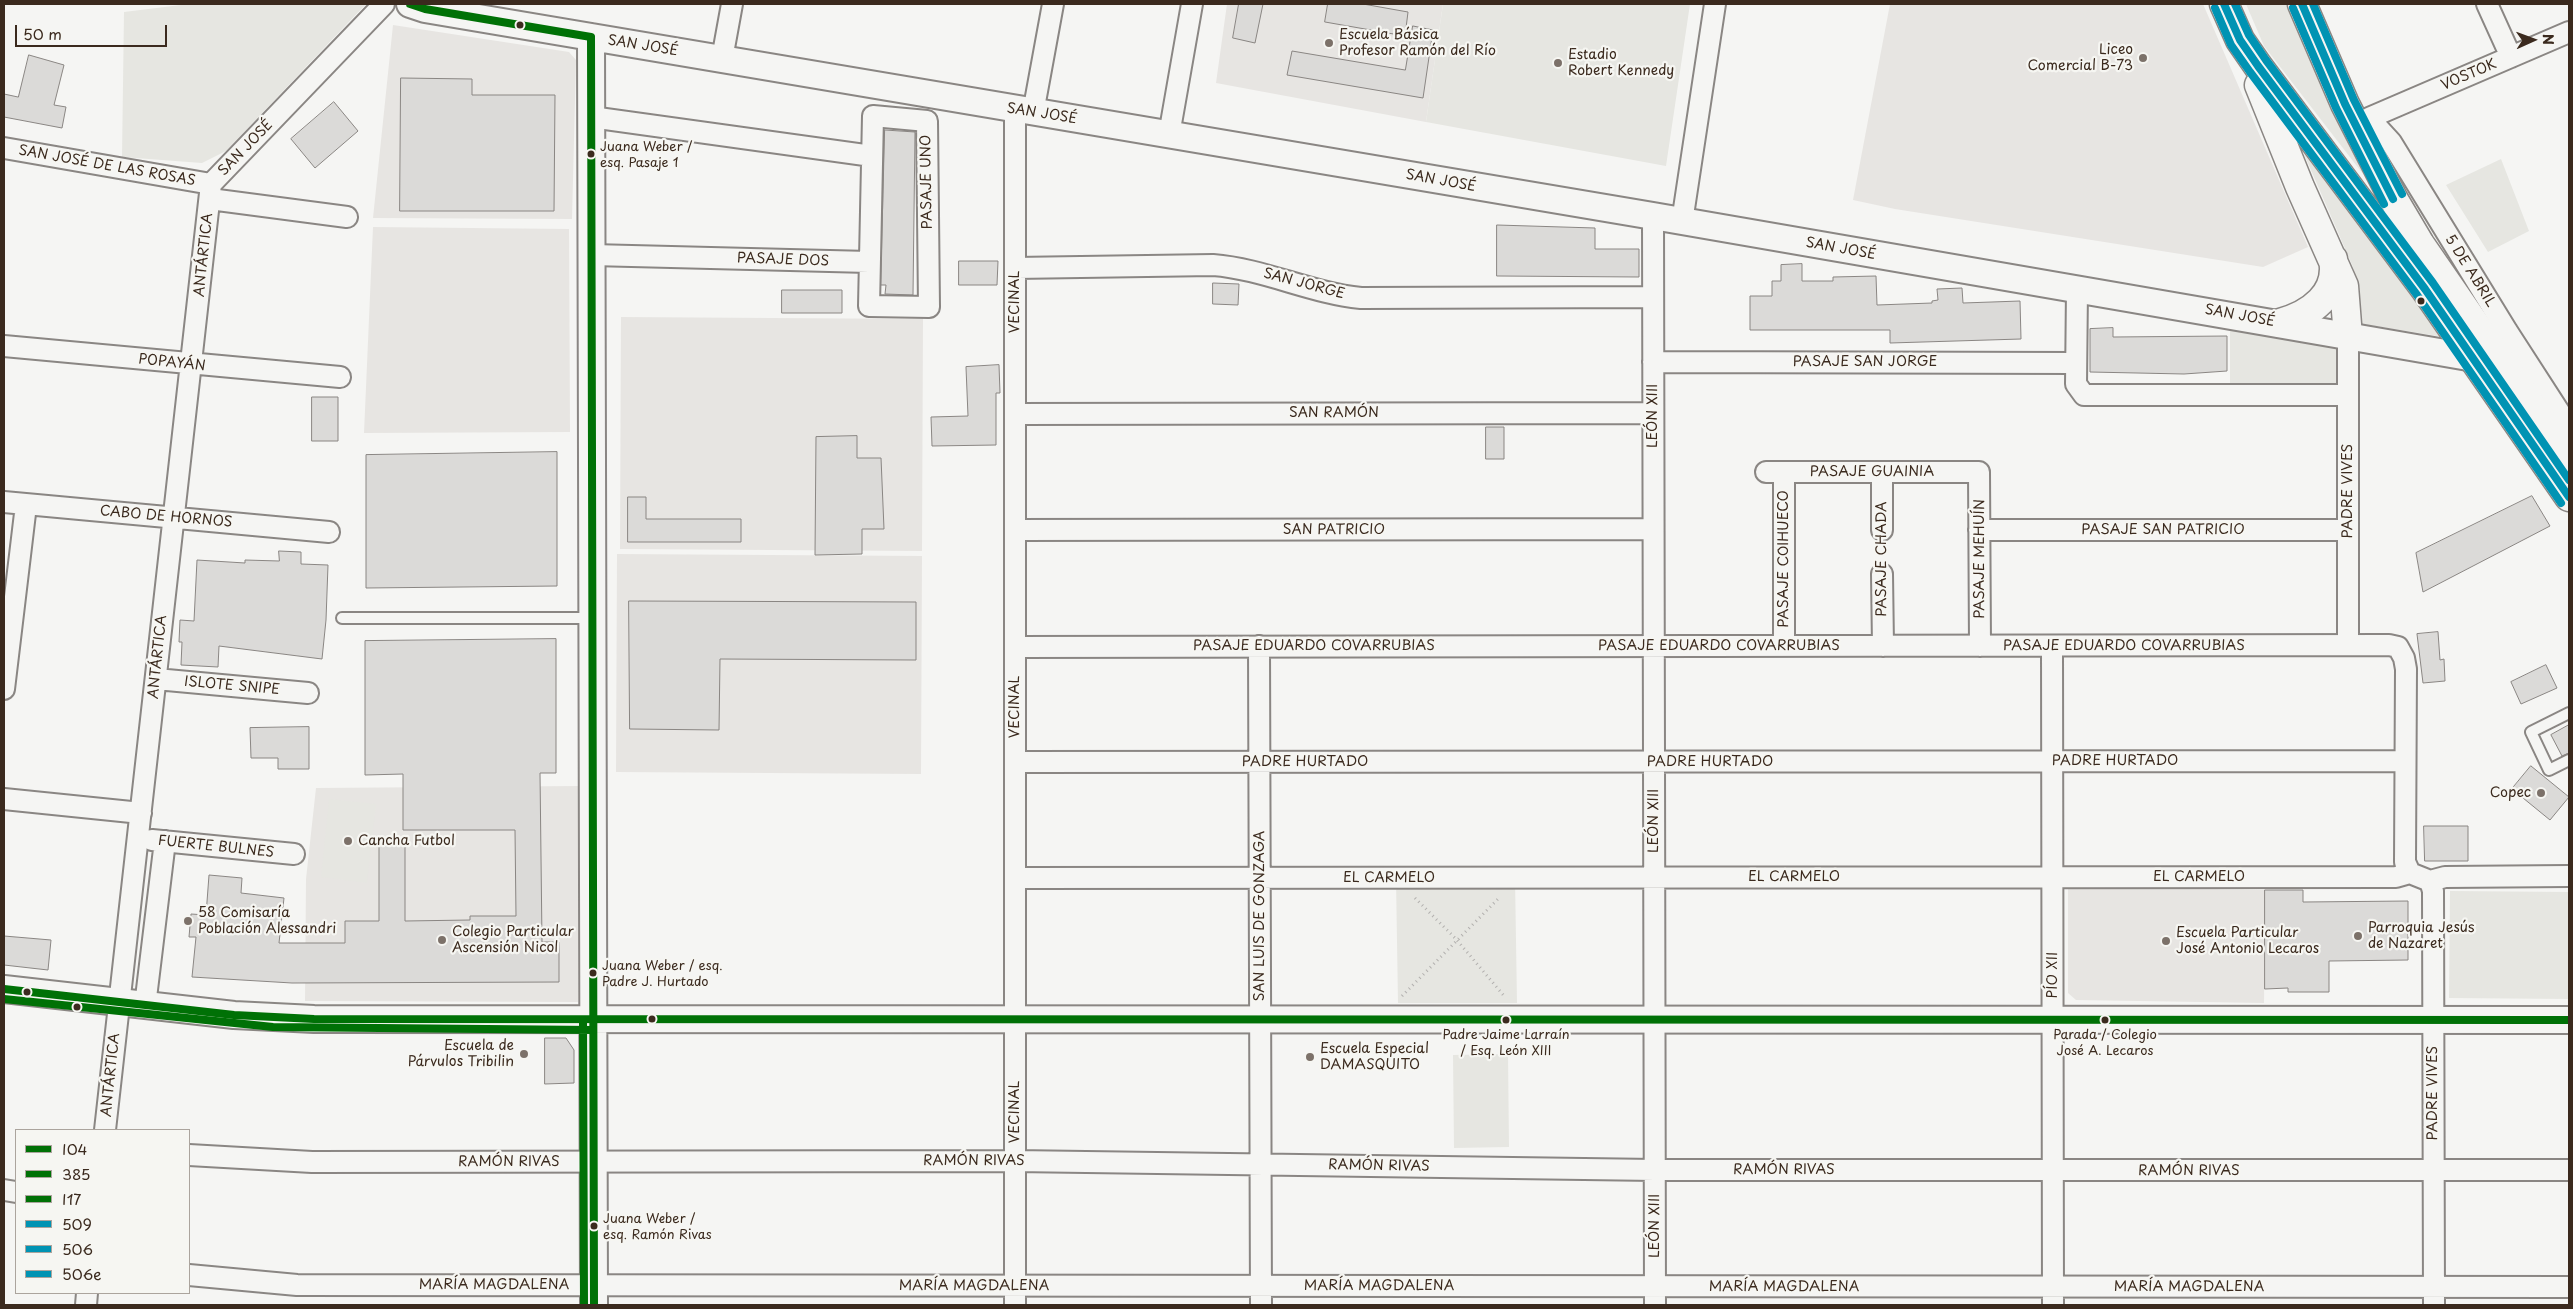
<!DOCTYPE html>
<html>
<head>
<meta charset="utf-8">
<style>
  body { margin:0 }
  #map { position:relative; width:2573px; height:1309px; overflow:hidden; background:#f5f5f3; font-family:"Playpen Sans",sans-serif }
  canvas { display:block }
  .frame { position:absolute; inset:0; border:5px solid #3b2a1e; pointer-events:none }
  .legend { position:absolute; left:15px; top:1129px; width:175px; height:165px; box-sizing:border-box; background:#f6f6f2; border:1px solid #aba49d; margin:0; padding:6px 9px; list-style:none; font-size:15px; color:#3b2a1e }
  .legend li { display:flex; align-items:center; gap:10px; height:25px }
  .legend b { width:25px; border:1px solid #aba49d }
  .north { position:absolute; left:2508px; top:15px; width:50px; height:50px; -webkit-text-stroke:4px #f6f6f2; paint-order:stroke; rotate:88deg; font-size:14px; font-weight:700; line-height:20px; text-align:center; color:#3b2a1e }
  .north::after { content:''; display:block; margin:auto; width:18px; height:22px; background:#3b2a1e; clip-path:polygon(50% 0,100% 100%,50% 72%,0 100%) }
  .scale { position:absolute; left:15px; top:25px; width:152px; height:22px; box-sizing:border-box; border:2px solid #3b2a1e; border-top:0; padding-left:6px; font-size:15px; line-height:18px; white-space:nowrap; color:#3b2a1e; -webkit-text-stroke:4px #f6f6f2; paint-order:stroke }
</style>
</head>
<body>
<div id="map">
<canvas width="2573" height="1309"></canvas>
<div class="frame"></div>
<ul class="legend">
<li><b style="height:6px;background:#007106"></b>I04</li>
<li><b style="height:6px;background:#007106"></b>385</li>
<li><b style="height:6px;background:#007106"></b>I17</li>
<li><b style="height:6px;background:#0093b3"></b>509</li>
<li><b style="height:6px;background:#0093b3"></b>506</li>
<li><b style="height:6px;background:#0093b3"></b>506e</li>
</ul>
<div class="north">N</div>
<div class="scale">50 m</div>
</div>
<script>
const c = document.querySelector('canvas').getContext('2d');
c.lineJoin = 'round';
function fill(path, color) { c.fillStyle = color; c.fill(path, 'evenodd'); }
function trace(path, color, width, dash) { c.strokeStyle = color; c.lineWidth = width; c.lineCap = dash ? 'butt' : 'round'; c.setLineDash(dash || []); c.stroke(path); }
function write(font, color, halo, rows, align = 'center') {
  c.font = font + ' "Playpen Sans",sans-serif'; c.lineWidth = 4.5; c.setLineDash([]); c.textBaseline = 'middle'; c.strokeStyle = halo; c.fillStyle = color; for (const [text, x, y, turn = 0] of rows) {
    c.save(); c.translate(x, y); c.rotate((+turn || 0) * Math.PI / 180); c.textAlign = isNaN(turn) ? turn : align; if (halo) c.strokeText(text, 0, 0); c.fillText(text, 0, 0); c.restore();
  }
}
const built = new Path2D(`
  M 1227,4 L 1443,4 L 1426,122 L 1216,83 Z
  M 1890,4 L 2203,4 L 2308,247 L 2263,267 L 1895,209 L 1853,200 Z
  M 393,25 L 569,52 L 576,60 L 572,219 L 373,218 Z
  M 373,227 L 569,229 L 570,432 L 364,433 Z
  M 621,317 L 923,319 L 922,551 L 620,549 Z
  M 617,554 L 922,556 L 921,774 L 616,772 Z
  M 579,786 L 578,1002 L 305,1001 L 306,879 L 316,788 Z
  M 2068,886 L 2265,890 L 2264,1003 L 2076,1000 L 2068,993 Z`);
const green = new Path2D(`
  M 189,4 L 366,4 L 226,151 L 202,163 L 122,157 L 124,12 Z
  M 1443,4 L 1690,4 L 1666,166 L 1426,122 Z
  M 2246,4 L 2289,4 L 2363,174 L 2264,46 Z
  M 2301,147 L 2444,337 L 2362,324 L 2353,267 Z
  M 2501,159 L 2529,231 L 2488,252 L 2446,185 Z
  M 2230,323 L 2337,340 L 2337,388 L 2230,387 Z
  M 329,799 L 376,804 L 367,883 L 321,877 Z
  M 1515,878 L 1517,1003 L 1398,1003 L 1396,879 Z
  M 2450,891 L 2569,892 L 2569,999 L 2449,998 Z
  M 1508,1054 L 1509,1147 L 1454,1148 L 1453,1055 Z`);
const building = new Path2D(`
  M 1239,4 L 1263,4 L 1255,43 L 1233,38 Z
  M 1328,4 L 1363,4 L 1408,12 L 1405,36 L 1325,22 Z
  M 1413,26 L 1433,30 L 1423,98 L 1287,75 L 1292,51 L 1405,70 Z
  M 29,55 L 64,65 L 54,105 L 66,107 L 62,128 L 4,117 L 4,94 L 18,97 Z
  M 401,78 L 472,79 L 472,95 L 555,95 L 554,211 L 400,211 Z
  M 334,102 L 358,131 L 315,168 L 291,139 Z
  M 885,130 L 915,132 L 913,295 L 885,294 L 886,285 L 881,285 Z
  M 1497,225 L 1595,228 L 1595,249 L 1639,249 L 1639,277 L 1497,276 Z
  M 959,261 L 998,261 L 997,285 L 959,285 Z
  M 1802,264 L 1802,281 L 1833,281 L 1833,277 L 1876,276 L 1877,305 L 1932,303 L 1932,301 L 1938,300 L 1937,289 L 1962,288 L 1963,303 L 2020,301 L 2021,339 L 1890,343 L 1890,330 L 1750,330 L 1750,296 L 1772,296 L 1772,281 L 1781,281 L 1781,265 Z
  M 1213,283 L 1239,284 L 1238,305 L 1213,304 Z
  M 782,290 L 842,290 L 842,313 L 782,313 Z
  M 2113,328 L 2113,337 L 2227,336 L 2227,371 L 2184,374 L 2090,372 L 2090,329 Z
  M 999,365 L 1000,393 L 996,393 L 996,445 L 932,446 L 931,417 L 968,416 L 966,367 Z
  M 312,397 L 338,397 L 338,441 L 312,441 Z
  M 1486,427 L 1504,427 L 1504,459 L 1486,459 Z
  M 857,436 L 857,458 L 881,458 L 884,529 L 862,529 L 862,554 L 815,555 L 816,437 Z
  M 557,452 L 557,586 L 366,588 L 366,455 Z
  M 2532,496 L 2550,526 L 2423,592 L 2416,553 Z
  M 628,497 L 646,497 L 646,519 L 741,519 L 741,542 L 628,542 Z
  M 279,551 L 301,552 L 301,564 L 328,565 L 326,620 L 322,659 L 219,646 L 218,667 L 181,665 L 182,642 L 179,642 L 180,620 L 194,621 L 197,560 L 245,563 L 245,560 L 279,561 Z
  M 629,601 L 916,602 L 916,660 L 720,659 L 719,730 L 630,729 Z
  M 2438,632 L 2440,660 L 2444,659 L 2445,681 L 2423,683 L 2417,634 Z
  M 556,639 L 556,773 L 540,773 L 542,942 L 559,942 L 559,982 L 292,983 L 192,977 L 196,937 L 189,937 L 191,914 L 206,915 L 209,875 L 242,878 L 241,893 L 284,898 L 279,943 L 345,943 L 345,921 L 379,921 L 379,844 L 405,844 L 405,921 L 470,920 L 470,916 L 516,916 L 515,830 L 403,830 L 403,774 L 365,775 L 365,641 Z
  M 2546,665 L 2557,688 L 2521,704 L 2511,682 Z
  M 2569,725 L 2569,753 L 2562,756 L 2551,735 Z
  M 309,727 L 309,769 L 278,769 L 278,758 L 251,758 L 250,728 Z
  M 2531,766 L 2569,797 L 2550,820 L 2512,789 Z
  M 2424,826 L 2468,826 L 2468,861 L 2425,861 Z
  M 2265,890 L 2303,890 L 2303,902 L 2408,901 L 2408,960 L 2329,961 L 2329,992 L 2288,992 L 2288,988 L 2265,989 Z
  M 4,936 L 51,940 L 48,970 L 4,965 Z
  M 545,1038 L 566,1038 L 574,1050 L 574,1083 L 545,1084 Z`);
const path = new Path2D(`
  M 1415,898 L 1456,939 L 1505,997
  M 1402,996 L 1500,897`);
const service = new Path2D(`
  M 342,618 L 591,618
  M 2569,713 L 2531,732 L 2549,770 L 2569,760`);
const minor = new Path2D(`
  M 2487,4 L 2511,57
  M 2569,32 L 2369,118 L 2391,142 L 2507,331 L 2569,427
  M 722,59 L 732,4
  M 1015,110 L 1015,1305
  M 1033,113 L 1053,4
  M 873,116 L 927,121 L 929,307 L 869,306 Z
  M 591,117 L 872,156
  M 1169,135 L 1192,4
  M 4,148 L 211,184
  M 211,184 L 384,4
  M 210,199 L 347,217
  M 1653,216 L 1655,1305
  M 1682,222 L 1715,4
  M 592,255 L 869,262
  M 1015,268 L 1213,265 C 1264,269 1310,293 1361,298 L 1653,297
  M 2077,289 L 2076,384 L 2084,395 L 2348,395
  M 4,346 L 340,377
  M 1653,362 L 2076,363
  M 1015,414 L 1653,413
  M 1766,472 L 1979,472 L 1980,646
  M 1882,472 L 1882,530
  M 4,502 L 329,532
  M 1015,530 L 1653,529
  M 1979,530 L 2348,530
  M 1882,574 L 1883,646
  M 2348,645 L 2348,337
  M 1259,646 L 1261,1305
  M 1784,646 L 1784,472
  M 2052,646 L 2053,1305
  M 1015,647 L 2389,645 L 2398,647 L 2404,658 L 2406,669 L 2405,862 L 2410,873
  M 156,679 L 308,693
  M 4,689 L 26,505
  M 1015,762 L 2405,761
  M 4,799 L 141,813
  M 152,840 L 294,854
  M 1015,878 L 2396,877 L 2410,873 L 2430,881 L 2445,877 L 2569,876
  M 2430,881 L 2433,891 L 2434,1305
  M 145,1006 L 165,841
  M 105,1130 L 211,184
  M 189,1155 L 312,1162 L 1015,1161 L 1655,1170 L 2569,1170
  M 4,1190 L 16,1192
  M 189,1275 L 297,1285 L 2569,1287
  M 86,1305 L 87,1293`);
const tertiary = new Path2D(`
  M 410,4 L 425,9 L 1653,216 L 2474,358
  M 591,37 L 594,1305
  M 4,989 L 234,1015 L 314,1019 L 2569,1020`);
const primary = new Path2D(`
  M 2224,4 L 2240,40 L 2258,66 L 2425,289 L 2569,497
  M 2302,4 L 2345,104 L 2394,200 L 2420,244 L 2569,460
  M 2259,85 L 2300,187 L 2344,286 L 2348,337
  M 2280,323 C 2310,315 2340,294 2333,259`);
const bus1 = new Path2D(`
  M 4,989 L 234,1015 L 314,1019 L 2569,1020`);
const bus2 = new Path2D(`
  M 410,4 L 425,9 L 591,37
  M 591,37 L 594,1305`);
const bus3 = new Path2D(`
  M 4,999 L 273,1027 L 593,1030
  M 583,1020 L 584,1305`);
const bus4 = new Path2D(`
  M 2224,4 L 2240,40 L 2258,66 L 2425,289 L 2569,497
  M 2302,4 L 2345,104 L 2393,199`);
const bus5 = new Path2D(`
  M 2215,8 L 2231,45 L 2250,72 L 2417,295 L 2561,503
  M 2293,8 L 2336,108 L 2384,204`);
const bus6 = new Path2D(`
  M 2235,4 L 2249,35 L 2266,60 L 2433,283 L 2569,480
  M 2313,4 L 2354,100 L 2402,194`);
const markers = [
  [520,25,4.5,"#3b2a1e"],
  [1329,43,5,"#7c7169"],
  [2143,58,5,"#7c7169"],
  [1558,63,5,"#7c7169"],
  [591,154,4.5,"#3b2a1e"],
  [2421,301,4.5,"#3b2a1e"],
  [2541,793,5,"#7c7169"],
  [348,841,5,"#7c7169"],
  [188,921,5,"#7c7169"],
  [2358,936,5,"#7c7169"],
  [442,940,5,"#7c7169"],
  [2166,941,5,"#7c7169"],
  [593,973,4.5,"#3b2a1e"],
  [27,992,4.5,"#3b2a1e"],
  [77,1007,4.5,"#3b2a1e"],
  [652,1019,4.5,"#3b2a1e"],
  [1506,1020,4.5,"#3b2a1e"],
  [2105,1020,4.5,"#3b2a1e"],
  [524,1054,5,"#7c7169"],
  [1310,1057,5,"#7c7169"],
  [594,1226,4.5,"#3b2a1e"]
];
const busNames = [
  ["Juana Weber /",600,147],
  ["esq. Pasaje 1",600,163],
  ["Juana Weber / esq.",602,966],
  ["Padre J. Hurtado",602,982],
  ["Padre Jaime Larraín",1506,1035,"center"],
  ["/ Esq. León XIII",1506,1051,"center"],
  ["Parada / Colegio",2105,1035,"center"],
  ["José A. Lecaros",2105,1051,"center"],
  ["Juana Weber /",603,1219],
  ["esq. Ramón Rivas",603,1235]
];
const poiNames = [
  ["Escuela Básica",1339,35],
  ["Profesor Ramón del Río",1339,51],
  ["Liceo",2133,50,"right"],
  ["Comercial B-73",2133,66,"right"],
  ["Estadio",1568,55],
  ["Robert Kennedy",1568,71],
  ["Copec",2531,793,"right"],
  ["Cancha Futbol",358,841],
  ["58 Comisaría",198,913],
  ["Población Alessandri",198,929],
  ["Parroquia Jesús",2368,928],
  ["de Nazaret",2368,944],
  ["Colegio Particular",452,932],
  ["Ascensión Nicol",452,948],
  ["Escuela Particular",2176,933],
  ["José Antonio Lecaros",2176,949],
  ["Escuela de",514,1046,"right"],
  ["Párvulos Tribilin",514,1062,"right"],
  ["Escuela Especial",1320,1049],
  ["DAMASQUITO",1320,1065]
];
const streetNames = [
  ["SAN JOSÉ",643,46,9],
  ["VOSTOK",2469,75,-23],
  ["SAN JOSÉ",1042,114,9],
  ["SAN JOSÉ",246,148,-46],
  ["SAN JOSÉ DE LAS ROSAS",107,166,10],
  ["SAN JOSÉ",1441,181,10],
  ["PASAJE UNO",927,182,-91],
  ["SAN JOSÉ",1841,249,10],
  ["ANTÁRTICA",204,255,-84],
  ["PASAJE DOS",783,260,2],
  ["5 DE ABRIL",2470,271,58],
  ["SAN JORGE",1304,284,15],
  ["VECINAL",1015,302,-90],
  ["SAN JOSÉ",2240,316,10],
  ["PASAJE SAN JORGE",1865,362],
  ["POPAYÁN",172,363,6],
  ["SAN RAMÓN",1334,413],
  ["LEÓN XIII",1653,416,-90],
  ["PASAJE GUAINIA",1872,472],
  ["PADRE VIVES",2348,491,-90],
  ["CABO DE HORNOS",166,517,5],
  ["SAN PATRICIO",1334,530],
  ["PASAJE SAN PATRICIO",2163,530],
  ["PASAJE COIHUECO",1784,559,-90],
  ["PASAJE CHADA",1882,559,-90],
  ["PASAJE MEHUÍN",1980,559,-90],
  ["PASAJE EDUARDO COVARRUBIAS",1314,646],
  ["PASAJE EDUARDO COVARRUBIAS",1719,646],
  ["PASAJE EDUARDO COVARRUBIAS",2124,646],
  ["ANTÁRTICA",158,657,-84],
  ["ISLOTE SNIPE",232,686,5],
  ["VECINAL",1015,707,-90],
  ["PADRE HURTADO",2115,761],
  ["PADRE HURTADO",1305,762],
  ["PADRE HURTADO",1710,762],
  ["LEÓN XIII",1654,821,-90],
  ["FUERTE BULNES",216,847,6],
  ["EL CARMELO",1794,877],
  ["EL CARMELO",2199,877],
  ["EL CARMELO",1389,878],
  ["SAN LUIS DE GONZAGA",1260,916,-90],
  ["PÍO XII",2053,975,-90],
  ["ANTÁRTICA",111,1075,-84],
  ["PADRE VIVES",2433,1093,-90],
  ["VECINAL",1015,1112,-90],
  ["RAMÓN RIVAS",974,1161],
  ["RAMÓN RIVAS",509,1162],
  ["RAMÓN RIVAS",1379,1166,1],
  ["RAMÓN RIVAS",1784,1170],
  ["RAMÓN RIVAS",2189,1171],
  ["LEÓN XIII",1655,1226,-90],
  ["MARÍA MAGDALENA",494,1285],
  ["MARÍA MAGDALENA",974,1286],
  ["MARÍA MAGDALENA",1379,1286],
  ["MARÍA MAGDALENA",1784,1287],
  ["MARÍA MAGDALENA",2189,1287]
];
fill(built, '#e7e5e2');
fill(green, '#e6e6e1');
fill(building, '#dbdad8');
trace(building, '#8a8683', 1);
trace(service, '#8a8683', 14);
trace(minor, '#8a8683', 24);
trace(tertiary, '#8a8683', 30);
trace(primary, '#8a8683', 31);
trace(path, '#b2b0ae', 3, [1, 4]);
trace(service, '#f5f5f3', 10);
trace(minor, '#f5f5f3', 20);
trace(tertiary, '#f5f5f3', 26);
trace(primary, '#f5f5f3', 28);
trace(bus1, '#007106', 8);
trace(bus2, '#007106', 8);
trace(bus3, '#007106', 8);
trace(bus4, '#0093b3', 8);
trace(bus5, '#0093b3', 8);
trace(bus6, '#0093b3', 8);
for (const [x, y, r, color] of markers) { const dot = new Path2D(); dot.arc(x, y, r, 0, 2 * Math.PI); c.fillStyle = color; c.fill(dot); trace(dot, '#f6f6f2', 2); }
write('13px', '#3b2a1e', '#f6f6f2', busNames, 'left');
write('14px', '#3b2a1e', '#f6f6f2', poiNames, 'left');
write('14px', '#3b2a1e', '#f6f6f2', streetNames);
</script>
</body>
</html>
